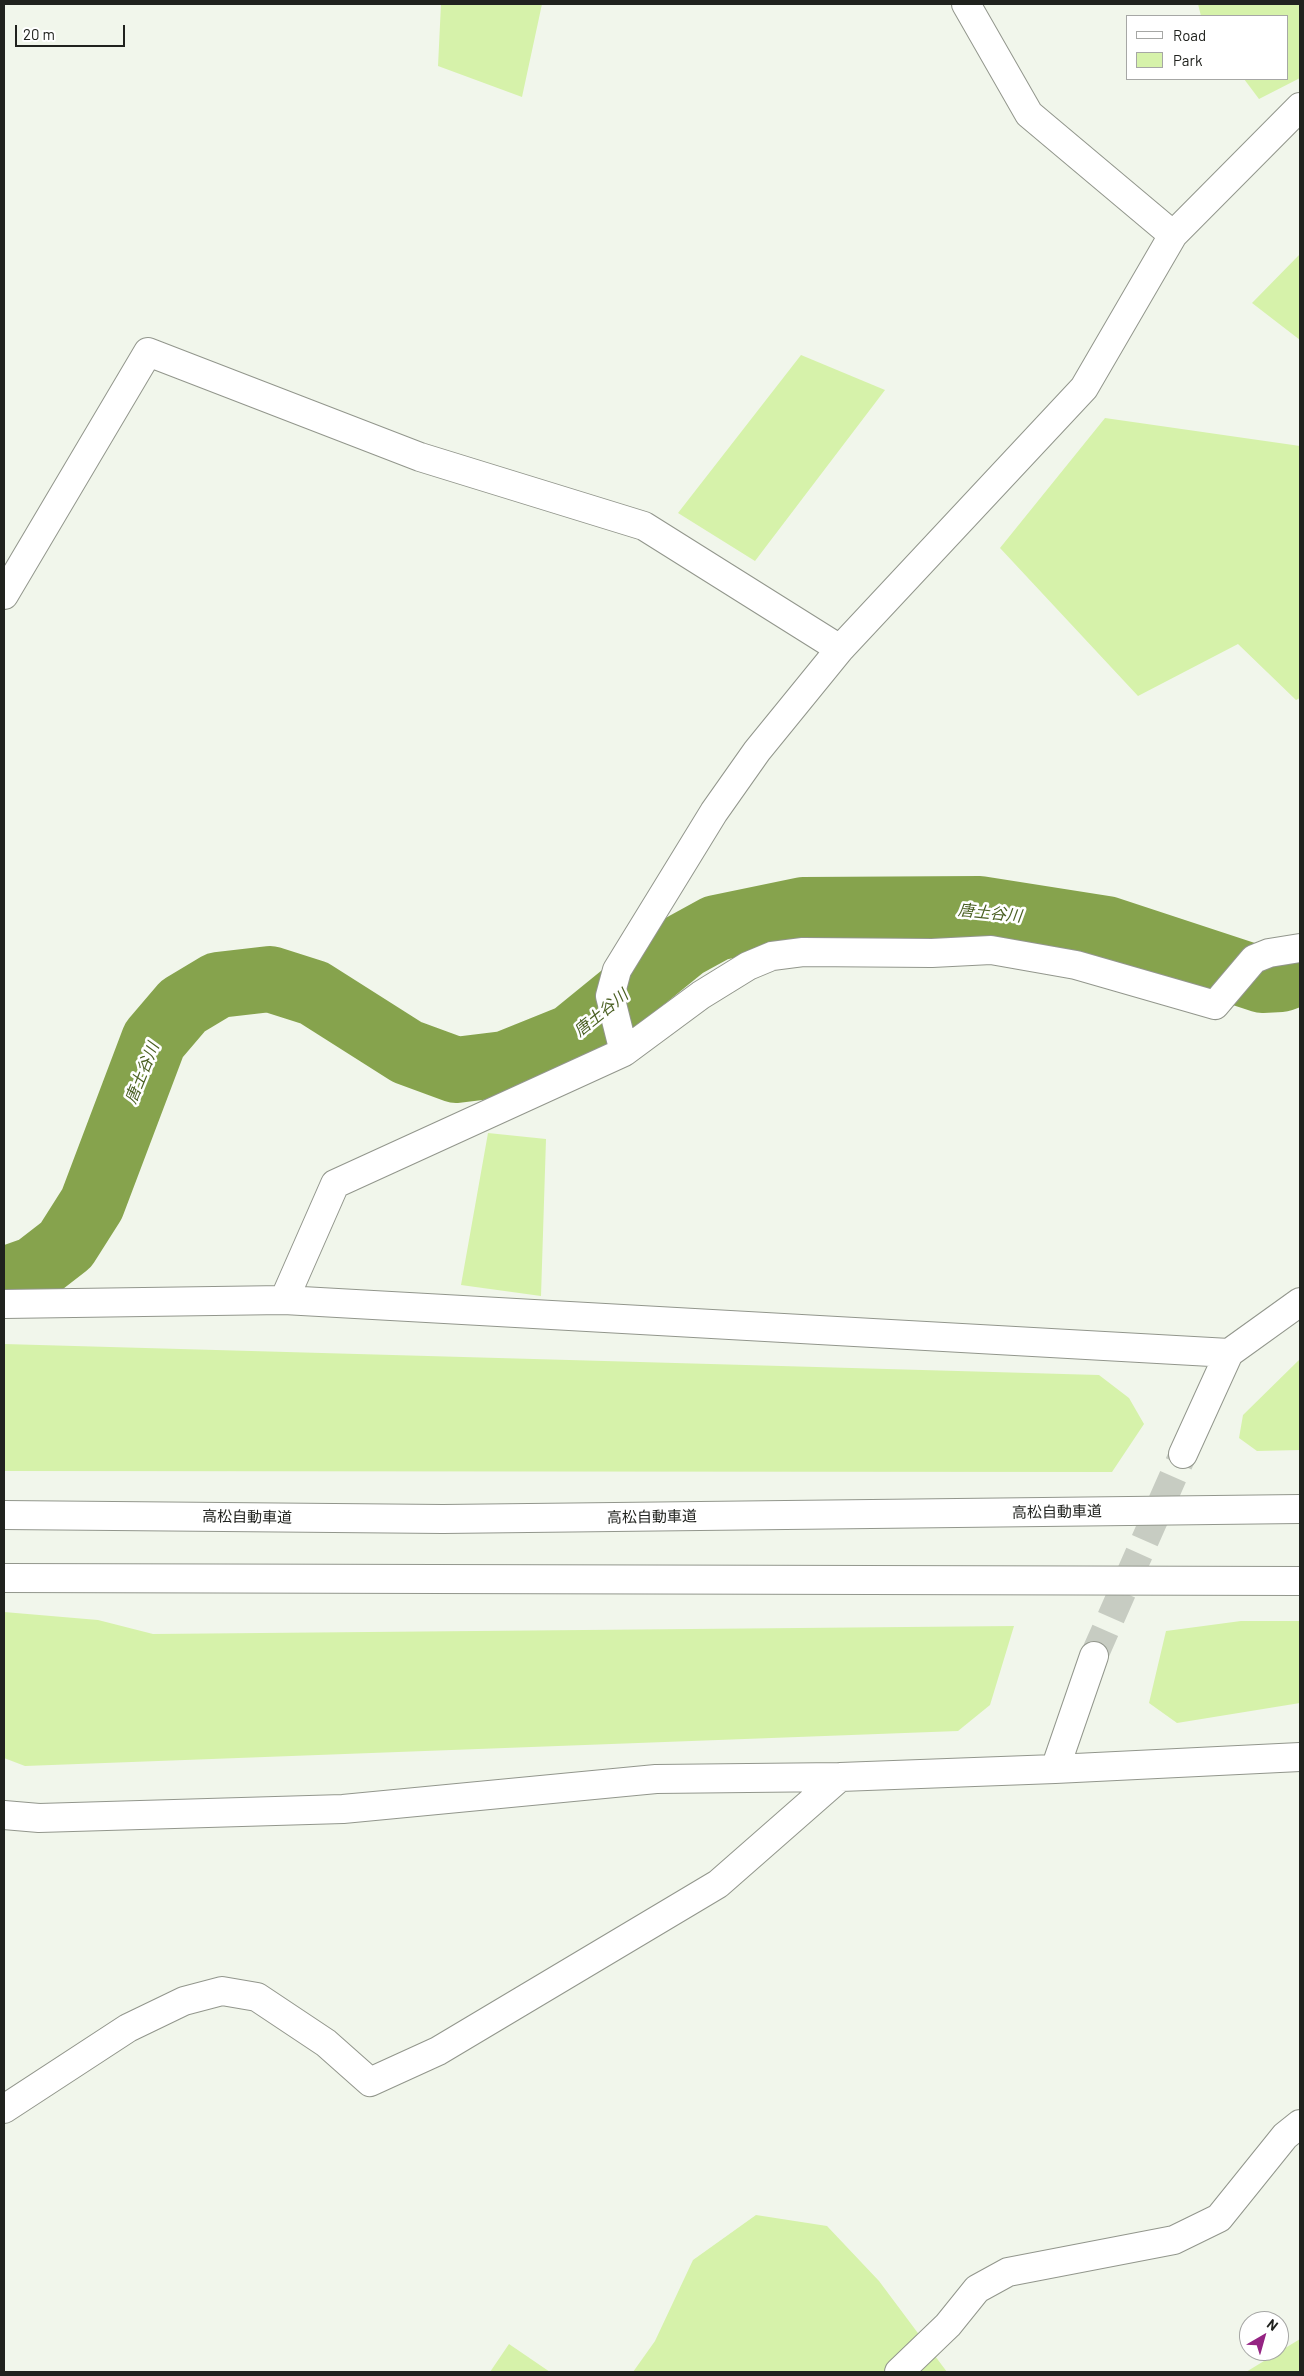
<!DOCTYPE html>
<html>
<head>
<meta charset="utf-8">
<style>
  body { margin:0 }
  #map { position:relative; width:1304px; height:2376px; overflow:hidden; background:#f1f6eb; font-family:Barlow,sans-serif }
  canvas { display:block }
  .frame { position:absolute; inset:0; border:5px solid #20221e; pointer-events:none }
  .legend { position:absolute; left:1126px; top:15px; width:162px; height:65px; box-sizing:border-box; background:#fff; border:1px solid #a6a7a5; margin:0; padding:6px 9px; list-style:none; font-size:15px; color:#20221e }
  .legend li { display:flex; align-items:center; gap:10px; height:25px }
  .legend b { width:25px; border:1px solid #a6a7a5 }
  .north { position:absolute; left:1239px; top:2311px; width:50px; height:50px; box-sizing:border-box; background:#fff; border:1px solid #a6a7a5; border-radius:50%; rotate:38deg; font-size:14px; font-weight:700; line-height:20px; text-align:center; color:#20221e }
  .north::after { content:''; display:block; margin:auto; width:18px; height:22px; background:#952483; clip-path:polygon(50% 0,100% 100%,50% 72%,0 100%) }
  .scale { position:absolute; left:15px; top:25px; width:110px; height:22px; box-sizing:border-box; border:2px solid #20221e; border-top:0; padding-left:6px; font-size:15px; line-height:18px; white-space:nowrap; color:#20221e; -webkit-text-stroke:4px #fff; paint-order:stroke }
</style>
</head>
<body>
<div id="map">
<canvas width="1304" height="2376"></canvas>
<div class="frame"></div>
<ul class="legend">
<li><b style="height:6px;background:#fff"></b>Road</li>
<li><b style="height:14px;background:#d6f2aa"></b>Park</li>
</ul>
<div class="north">N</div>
<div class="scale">20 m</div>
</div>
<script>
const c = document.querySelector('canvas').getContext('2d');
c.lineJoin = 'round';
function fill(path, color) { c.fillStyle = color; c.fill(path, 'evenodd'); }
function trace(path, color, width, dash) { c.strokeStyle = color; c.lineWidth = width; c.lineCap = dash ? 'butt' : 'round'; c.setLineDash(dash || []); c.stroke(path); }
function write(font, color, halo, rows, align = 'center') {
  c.font = font + ' Barlow,"Noto Sans JP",sans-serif'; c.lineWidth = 5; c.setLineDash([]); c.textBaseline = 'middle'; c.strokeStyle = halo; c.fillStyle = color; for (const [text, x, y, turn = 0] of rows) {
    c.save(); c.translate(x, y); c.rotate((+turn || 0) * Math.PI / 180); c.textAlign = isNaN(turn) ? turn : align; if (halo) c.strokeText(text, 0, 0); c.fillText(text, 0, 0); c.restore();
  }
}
const green = new Path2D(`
  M 441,4 L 542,4 L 522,97 L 438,66 Z
  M 1198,4 L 1300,4 L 1300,78 L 1259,99 L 1244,79 L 1288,79 L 1288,16 L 1201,16 Z
  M 1300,254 L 1300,340 L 1252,303 Z
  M 801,355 L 885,390 L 755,561 L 678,513 Z
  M 1105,418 L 1300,446 L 1300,698 L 1296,700 L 1238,644 L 1138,696 L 1000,548 Z
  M 488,1133 L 546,1139 L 541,1296 L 461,1285 Z
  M 4,1344 L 1099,1375 L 1129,1398 L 1144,1424 L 1112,1472 L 4,1471 Z
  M 1300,1359 L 1300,1450 L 1257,1451 L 1239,1438 L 1243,1415 Z
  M 4,1612 L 98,1620 L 153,1634 L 1014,1626 L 990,1705 L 958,1731 L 25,1766 L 4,1758 Z
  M 1241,1621 L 1300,1621 L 1300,1703 L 1177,1723 L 1149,1703 L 1166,1631 Z
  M 756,2215 L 827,2226 L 879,2281 L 947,2372 L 633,2372 L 655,2341 L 693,2260 Z
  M 1300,2339 L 1300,2372 L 1246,2372 Z
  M 509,2344 L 550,2372 L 490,2372 Z`);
const river = new Path2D(`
  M 4,1280 L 35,1269 L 66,1245 L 92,1204 L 154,1040 L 183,1006 L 218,985 L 270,979 L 314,993 L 407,1052 L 456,1070 L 505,1064 L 572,1037 L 685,945 L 716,928 L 803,910 L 980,909 L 1107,929 L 1262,980 L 1281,979 L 1300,972`);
const minorTunnel = new Path2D(`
  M 1094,1656 L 1183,1454`);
const minor = new Path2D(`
  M 966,4 L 1029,114 L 1173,235
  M 4,595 L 148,352 L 420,457 L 644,526 L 840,649
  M 624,1052 L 701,995 L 748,966 L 772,956 L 803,952 L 932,953 L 991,950 L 1076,965 L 1215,1005 L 1254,959 L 1269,953 L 1300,948
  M 284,1300 L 1229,1353
  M 4,1304 L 284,1300 L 335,1184 L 624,1052 L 610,996 L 617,970 L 714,812 L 757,751 L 840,649 L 1084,388 L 1173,235 L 1300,107
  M 1183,1454 L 1229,1353 L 1300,1302
  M 1055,1769 L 1300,1757
  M 4,1815 L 39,1818 L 343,1809 L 656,1779 L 840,1777
  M 4,2109 L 128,2028 L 184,2001 L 222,1991 L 257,1997 L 326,2043 L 370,2082 L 438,2051 L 718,1884 L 840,1777 L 1055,1769 L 1094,1656
  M 899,2372 L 948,2325 L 977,2289 L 1008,2272 L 1174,2240 L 1219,2218 L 1285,2136 L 1300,2124`);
const motorway = new Path2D(`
  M 4,1515 L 443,1519 L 1300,1509
  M 4,1578 L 1300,1581`);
const streetNames = [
  ["高松自動車道",1057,1512,-1],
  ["高松自動車道",247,1517,1],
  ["高松自動車道",652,1517,-1]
];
const waterNames = [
  ["唐土谷川",990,913,6],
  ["唐土谷川",601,1013,-39],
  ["唐土谷川",142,1073,-68]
];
fill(green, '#d6f2aa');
trace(river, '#86a34d', 66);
trace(minorTunnel, '#c7ccc2', 28, [28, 14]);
trace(minor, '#92968c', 30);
trace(motorway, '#92968c', 30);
trace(minor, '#fff', 28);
trace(motorway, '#fff', 28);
write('15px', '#20221e', '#fff', streetNames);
write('italic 16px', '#4b6023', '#fff', waterNames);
</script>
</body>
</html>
